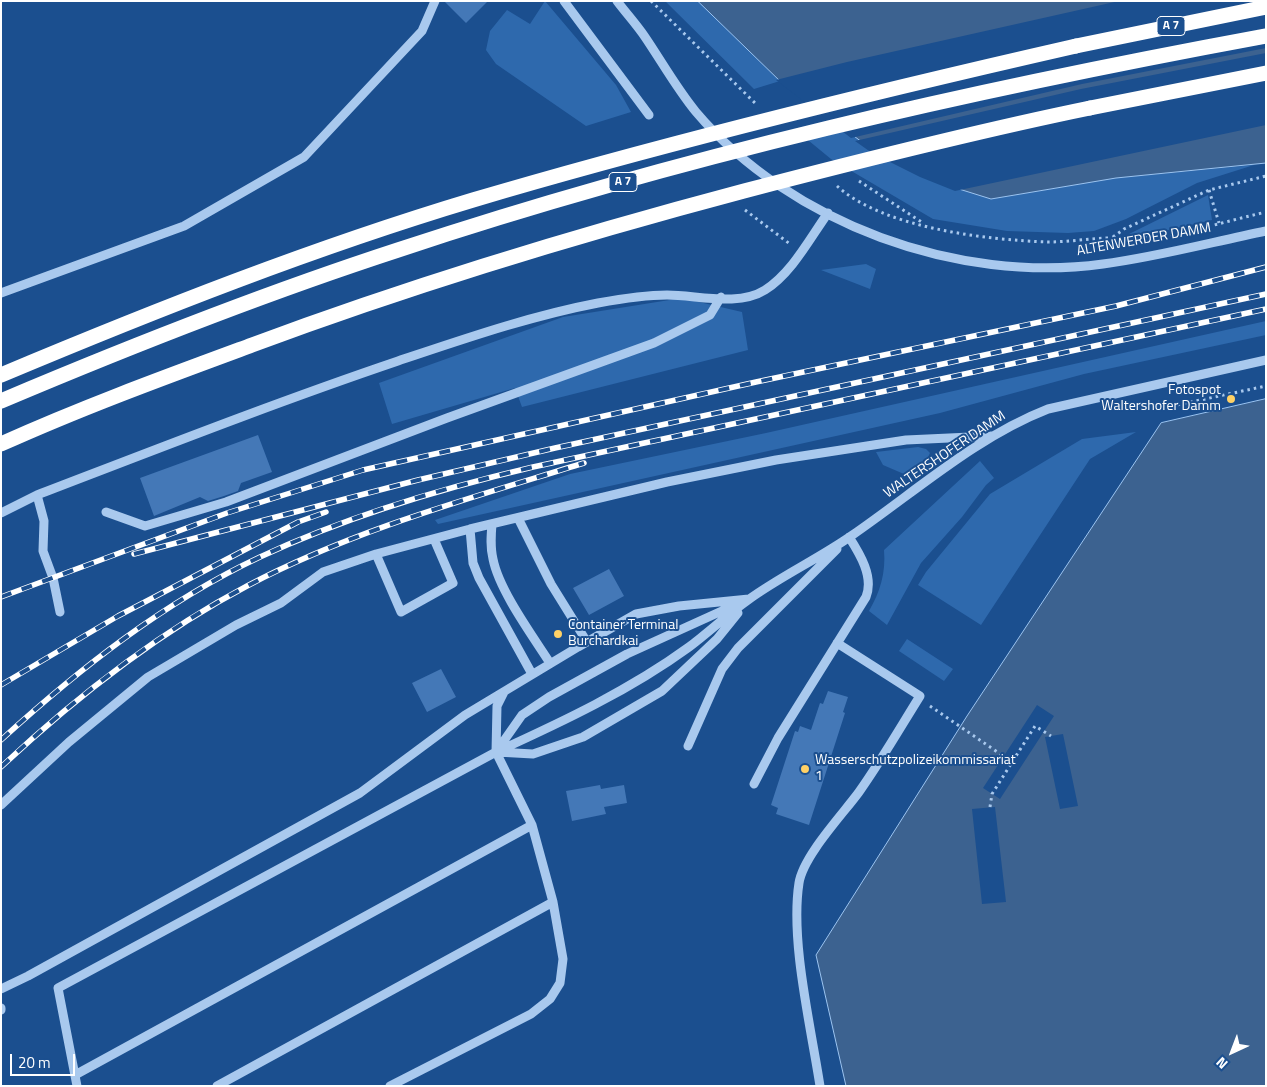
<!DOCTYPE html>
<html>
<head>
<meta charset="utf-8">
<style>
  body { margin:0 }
  #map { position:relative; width:1267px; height:1087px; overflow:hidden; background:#1b4f8f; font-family:"Titillium Web",sans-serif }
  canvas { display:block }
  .frame { position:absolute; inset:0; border:2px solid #fff; pointer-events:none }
  .north { position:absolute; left:1207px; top:1027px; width:50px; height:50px; -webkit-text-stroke:4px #1b4f8f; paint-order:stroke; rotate:223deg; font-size:14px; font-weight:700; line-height:20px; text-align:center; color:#fff }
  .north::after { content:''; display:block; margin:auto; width:18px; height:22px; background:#fff; clip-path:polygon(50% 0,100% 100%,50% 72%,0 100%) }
  .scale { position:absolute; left:10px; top:1054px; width:65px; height:22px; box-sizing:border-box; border:2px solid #fff; border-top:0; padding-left:6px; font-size:15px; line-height:18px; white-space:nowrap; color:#fff; -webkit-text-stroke:4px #1b4f8f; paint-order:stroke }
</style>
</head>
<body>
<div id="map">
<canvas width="1267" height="1087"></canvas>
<div class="frame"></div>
<div class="north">N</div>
<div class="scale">20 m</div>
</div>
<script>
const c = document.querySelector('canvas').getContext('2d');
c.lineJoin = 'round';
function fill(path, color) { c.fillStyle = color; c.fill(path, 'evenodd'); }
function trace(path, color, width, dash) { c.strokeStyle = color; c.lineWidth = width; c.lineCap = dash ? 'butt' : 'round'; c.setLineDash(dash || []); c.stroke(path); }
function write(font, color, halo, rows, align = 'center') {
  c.font = font + ' "Titillium Web",sans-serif'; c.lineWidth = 4; c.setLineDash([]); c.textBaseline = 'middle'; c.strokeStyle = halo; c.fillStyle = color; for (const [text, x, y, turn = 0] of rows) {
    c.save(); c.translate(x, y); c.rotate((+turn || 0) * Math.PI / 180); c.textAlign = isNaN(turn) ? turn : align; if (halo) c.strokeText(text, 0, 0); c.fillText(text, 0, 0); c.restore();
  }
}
const green = new Path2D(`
  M 545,1 L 616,85 L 631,112 L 586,126 L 496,64 L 486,50 L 490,31 L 507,10 L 530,24 Z
  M 665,1 L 698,1 L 780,81 L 754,89 Z
  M 835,125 L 991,199 L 1116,178 L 1254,165 L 1197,183 L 1126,219 L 1094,231 L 1068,233 L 1007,231 L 933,219 L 831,159 L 803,136 Z
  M 1208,195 L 1212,220 L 1160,232 L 1129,234 Z
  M 866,264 L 876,269 L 870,289 L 821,270 Z
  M 682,298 L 742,312 L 748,350 L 522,407 L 515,388 L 392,424 L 379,383 L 563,317 Z
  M 1266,321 L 1266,335 L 1084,374 L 940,413 L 438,524 L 435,520 L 570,474 L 766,433 Z
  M 1136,432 L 1090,459 L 981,625 L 918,585 L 926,572 L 990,494 L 1082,439 Z
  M 918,447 L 926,449 L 930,453 C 925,465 916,470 904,474 L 883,465 L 876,452 Z
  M 980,461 L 994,478 L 986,485 L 962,517 L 921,563 L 887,625 L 869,611 C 880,592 886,573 884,550 Z
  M 907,639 L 953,669 L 944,681 L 899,651 Z`);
const water = new Path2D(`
  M 698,1 L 1266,1 L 1266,163 L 1116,178 L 991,199 L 959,189 L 874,151 L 780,81 Z
  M 1266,399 L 1266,1086 L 846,1086 L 816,955 L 967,716 L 1161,423 Z`);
const pier = new Path2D(`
  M 1119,1 L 1266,1 L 1266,48 L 1082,84 L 851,138 L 776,80 L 847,62 Z
  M 1266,53 L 1266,125 L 955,191 L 920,177 L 872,153 L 855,141 L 1081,89 Z
  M 1037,705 L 1054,716 L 1000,799 L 983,788 Z
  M 1063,734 L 1078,806 L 1060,809 L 1045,737 Z
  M 995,807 L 1006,902 L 982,904 L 972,809 Z`);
const building = new Path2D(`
  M 444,1 L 488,1 L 466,23 Z
  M 258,435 L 272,472 L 241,483 L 238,491 L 224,496 L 208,501 L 200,497 L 154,516 L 140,478 Z
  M 609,569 L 624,596 L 589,615 L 573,588 Z
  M 441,669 L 456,697 L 427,712 L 412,683 Z
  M 828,691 L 848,697 L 843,712 L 845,713 L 809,825 L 776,814 L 778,808 L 771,805 L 795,731 L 798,732 L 800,726 L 811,730 L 820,703 L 823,704 Z
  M 600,785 L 601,789 L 624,785 L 627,803 L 604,807 L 606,814 L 572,821 L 566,791 Z`);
const path = new Path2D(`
  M 651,1 L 756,104
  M 859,181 L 923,223
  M 837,186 C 883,228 987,240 1048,242 C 1069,242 1091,238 1112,238 C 1129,238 1145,238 1162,236 C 1196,231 1231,220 1266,212
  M 1209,190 L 1219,223
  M 745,210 L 790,244
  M 1113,237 L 1124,229 L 1209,190 L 1266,176
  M 1139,405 L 1163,408 L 1266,386
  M 930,706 L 1012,762
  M 990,807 L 992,794 L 1035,726 L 1051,736`);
const minor = new Path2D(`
  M 564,1 L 649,115
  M 617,1 C 626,13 637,25 645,37 C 662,62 677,89 696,112 C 791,224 958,284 1103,264 C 1157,257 1212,242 1266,231
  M 1,293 L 184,226 L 304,157 L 422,31 L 435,1
  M 37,495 L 44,521 L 43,551 L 53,578 L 60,612
  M 106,512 L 145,526 L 226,502 L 447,418 L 654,343 L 710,315 L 721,297
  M 1,513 L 37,495 C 157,449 277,402 398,361 C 464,339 530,316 598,303 C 620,299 645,295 667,295 C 697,295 738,307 765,290 C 792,273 810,238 828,213
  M 518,518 L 551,584 L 587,642
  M 492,524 C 491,536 490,547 493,559 C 499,590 532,635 550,663
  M 470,529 L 473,563 L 479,578 L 532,674
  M 376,554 L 401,612 L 453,583 L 434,539
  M 688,746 L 722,669 L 738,648 L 837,549
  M 496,752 L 522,715 L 549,697 L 627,654 L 735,605
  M 497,752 L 533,754 L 583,737 L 662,691 L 717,639 L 738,613
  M 754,784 L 778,738 L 866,597 C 874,577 860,554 849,537
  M 1,805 L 69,742 L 148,677 L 236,625 L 281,603 L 323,572 L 376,554 L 470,529 L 667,482 L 776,460 L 906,440 L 992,436
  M 1,989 L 28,976 L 360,793 L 465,715 L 578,647 L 636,614 L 679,606 L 749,599
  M 1,1008 L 1,1010
  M 75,1075 L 532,825
  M 77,1086 L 58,988 L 496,752 C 562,722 630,690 689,647 C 709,632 728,614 748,600 C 781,576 818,559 851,536 C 915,492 976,437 1048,409 L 1266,360
  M 217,1086 L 553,902
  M 390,1086 L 531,1014 L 550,999 L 560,983 L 563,959 L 553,902 L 532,825 L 496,752 L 497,706 L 504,692
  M 820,1086 C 811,1027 790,941 799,883 C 803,856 843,814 859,792 C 881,761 900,728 920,696 L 837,643`);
const highway = new Path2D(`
  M 1076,46 L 1266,7
  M 1090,108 L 1266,73`);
const rail = new Path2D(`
  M 134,554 L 418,480 L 555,448 L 1266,294
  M 1,597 L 227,513 L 363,470 L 756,382 L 1116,306 L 1266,267
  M 1,685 L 118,616 L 298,522 L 326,512
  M 1,740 C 79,669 164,602 260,557 C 348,516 439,489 533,467 L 1266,309
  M 1,767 C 76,697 156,634 247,586 C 353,530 471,498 584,463`);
const highwayBridge = new Path2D(`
  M 1,375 C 156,310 313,248 473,200 C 672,141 874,92 1076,46
  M 1,401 C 131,346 263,294 398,250 C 681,156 973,90 1266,36
  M 1,444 C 83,407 168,376 252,345 C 413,285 578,235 744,191 C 859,161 973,132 1090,108`);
const markers = [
  [1231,399,5,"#ffd166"],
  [558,634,5,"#ffd166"],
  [805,769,5,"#ffd166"]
];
const shields = [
  [1171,26,28],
  [623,182,28]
];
const shieldNames = [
  ["A 7",1171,26],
  ["A 7",623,182]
];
const streetNames = [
  ["ALTENWERDER DAMM",1144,240,-10],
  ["WALTERSHOFER DAMM",945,455,-34]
];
const poiNames = [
  ["Fotospot",1221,391,"right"],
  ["Waltershofer Damm",1221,407,"right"],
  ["Container Terminal",568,626],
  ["Burchardkai",568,642],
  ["Wasserschutzpolizeikommissariat",815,761],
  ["1",815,777]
];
fill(green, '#2e69ad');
fill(water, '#3c6290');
trace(water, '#9cc4f0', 1);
fill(pier, '#1b4f8f');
fill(building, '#4478b7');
trace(path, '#a9c9ee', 3, [2.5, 4]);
trace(minor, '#a9c9ee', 9);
trace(highway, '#fff', 15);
trace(rail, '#fff', 5.5);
trace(rail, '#1b4f8f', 4, [11]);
trace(highwayBridge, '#fff', 15);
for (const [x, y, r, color] of markers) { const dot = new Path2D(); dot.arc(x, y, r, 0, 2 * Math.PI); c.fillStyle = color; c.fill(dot); trace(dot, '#1b4f8f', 2); }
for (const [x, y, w] of shields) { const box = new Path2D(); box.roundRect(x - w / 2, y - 9.5, w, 19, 4); c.fillStyle = '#1b4f8f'; c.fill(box); trace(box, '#fff', 1); }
write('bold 12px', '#fff', null, shieldNames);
write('14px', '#fff', '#1b4f8f', streetNames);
write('14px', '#fff', '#1b4f8f', poiNames, 'left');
</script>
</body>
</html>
